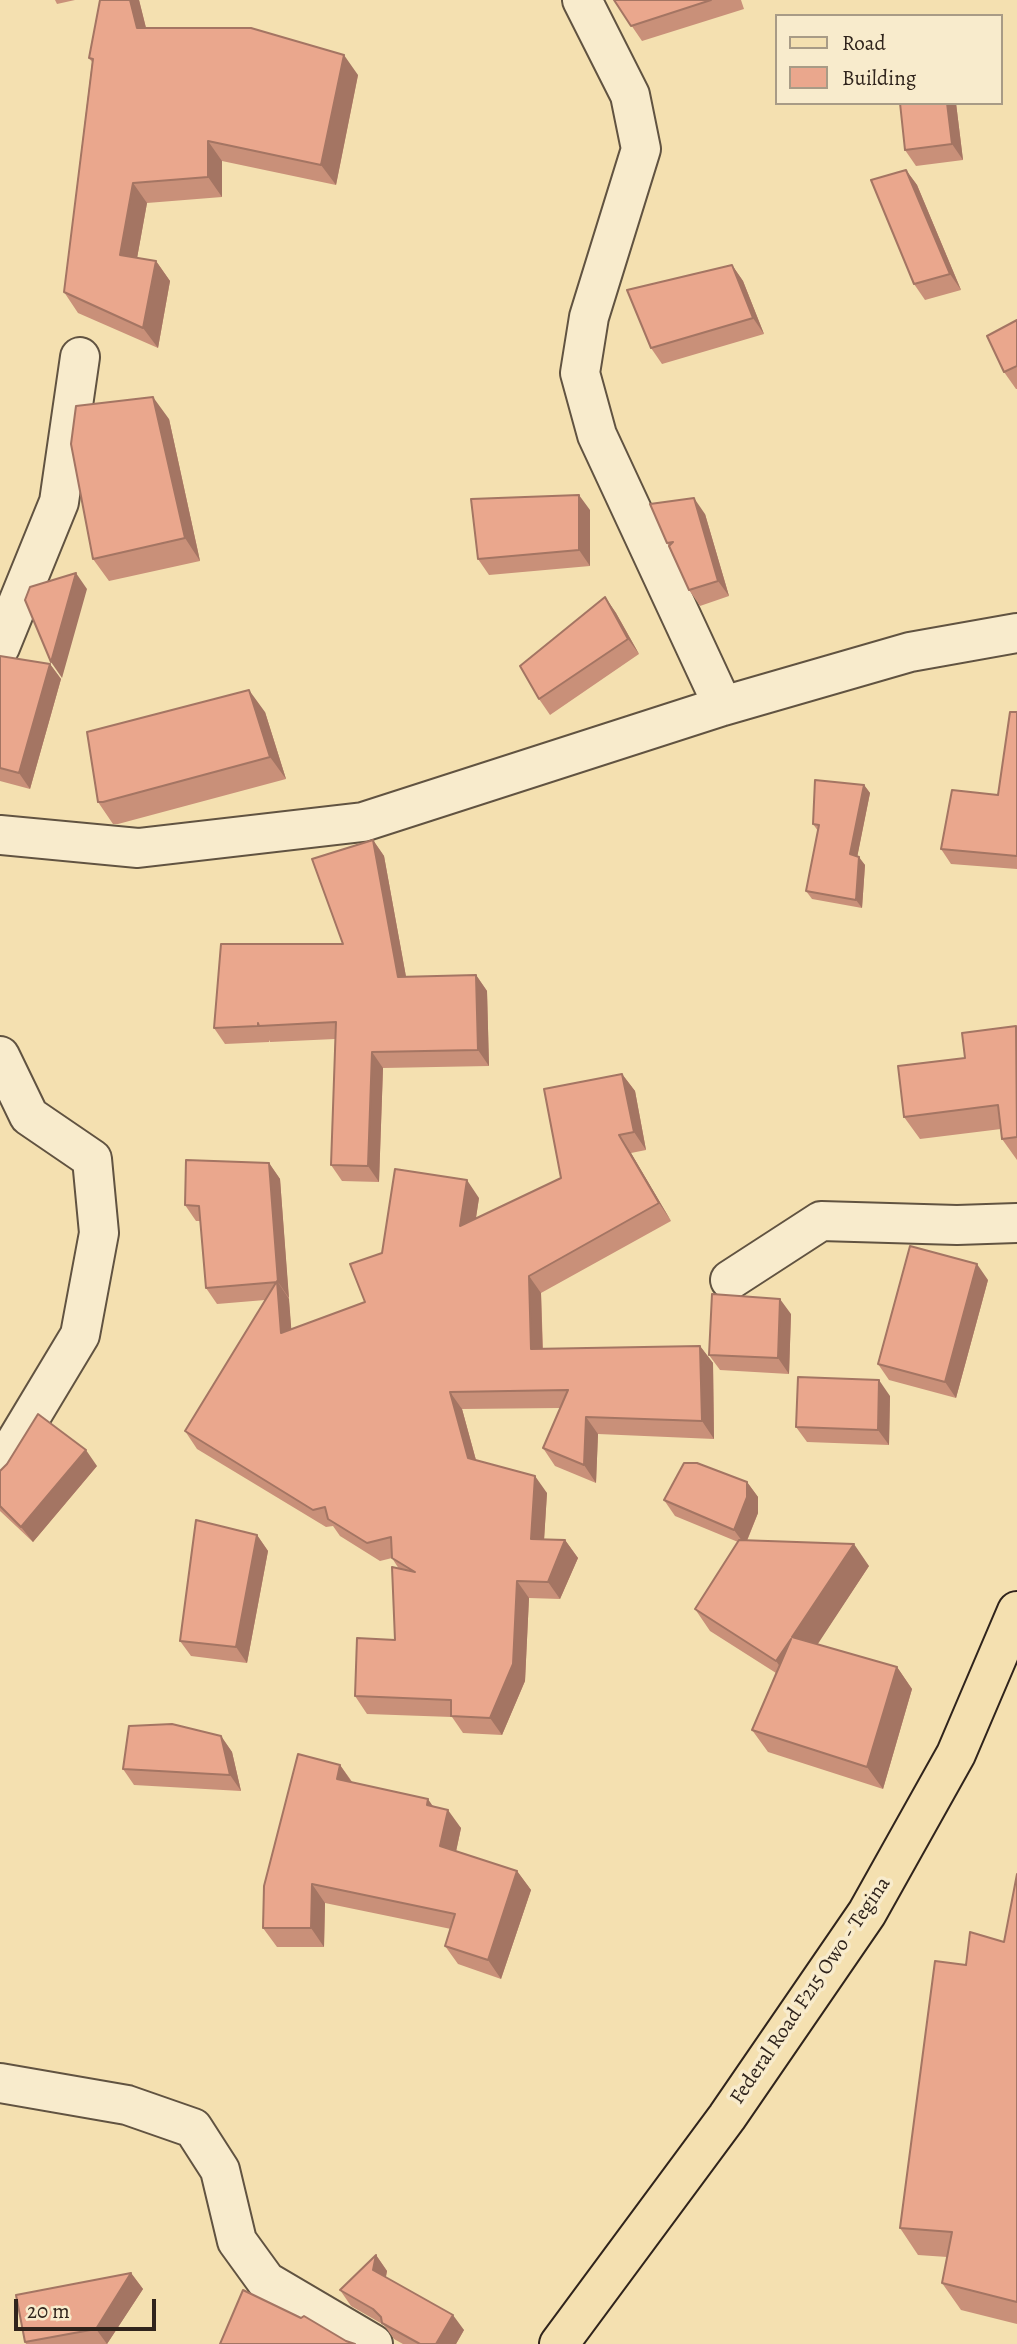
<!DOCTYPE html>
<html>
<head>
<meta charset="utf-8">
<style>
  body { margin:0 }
  #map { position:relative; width:1017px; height:2344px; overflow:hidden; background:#f4e0b0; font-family:Alegreya,serif }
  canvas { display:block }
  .legend { position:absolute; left:775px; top:14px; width:228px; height:91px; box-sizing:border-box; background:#f8ebcc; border:2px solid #a89b86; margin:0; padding:9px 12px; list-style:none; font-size:21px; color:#30241c }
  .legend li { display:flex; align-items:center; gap:14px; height:35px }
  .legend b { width:35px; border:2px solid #a89b86 }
  .scale { position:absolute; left:14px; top:2299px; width:142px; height:32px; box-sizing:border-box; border:4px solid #30241c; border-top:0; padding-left:9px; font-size:21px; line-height:24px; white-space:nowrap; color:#30241c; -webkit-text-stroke:5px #f8ebcc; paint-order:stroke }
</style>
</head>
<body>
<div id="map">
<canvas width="1017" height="2344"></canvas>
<ul class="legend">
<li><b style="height:9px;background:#f4e0b0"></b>Road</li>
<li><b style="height:19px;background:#eaa78d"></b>Building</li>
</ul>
<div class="scale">20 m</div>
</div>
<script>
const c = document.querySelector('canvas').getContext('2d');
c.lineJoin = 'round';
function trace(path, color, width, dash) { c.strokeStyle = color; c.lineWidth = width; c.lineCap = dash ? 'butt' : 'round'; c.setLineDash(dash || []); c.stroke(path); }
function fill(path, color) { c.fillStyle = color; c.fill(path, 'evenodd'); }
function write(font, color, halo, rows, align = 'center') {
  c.font = font + ' Alegreya,serif'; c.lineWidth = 7; c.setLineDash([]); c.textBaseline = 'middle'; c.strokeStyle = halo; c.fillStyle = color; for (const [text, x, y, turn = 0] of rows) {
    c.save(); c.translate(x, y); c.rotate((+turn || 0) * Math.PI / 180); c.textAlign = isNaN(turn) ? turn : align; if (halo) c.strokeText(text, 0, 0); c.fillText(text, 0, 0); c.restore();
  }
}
const minor = new Path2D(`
  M 582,0 L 630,95 L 641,149 L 589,317 L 580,373 L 597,435 L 723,706
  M 0,647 L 59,502 L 80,357
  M 0,835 L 138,848 L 363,822 L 723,706 L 910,652 L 1017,633
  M 0,1056 L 29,1116 L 92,1159 L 99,1233 L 80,1335 L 0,1468
  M 730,1280 L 821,1221 L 957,1225 L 1017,1223
  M 0,2083 L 127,2105 L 193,2128 L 220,2170 L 237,2241 L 266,2281 L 373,2344`);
const major = new Path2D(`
  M 559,2344 L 727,2117 L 867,1913 L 956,1754 L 1017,1611`);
const wall = new Path2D(`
  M 55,0 L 75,0 L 57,4 Z
  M 100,0 L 139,0 L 146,28 L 358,75 L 336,185 L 222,161 L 222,197 L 147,203 L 137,258 L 156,261 L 170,281 L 158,348 L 78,313 L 64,292 L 92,62 L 89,58 Z
  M 614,0 L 741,0 L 744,9 L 642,41 Z
  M 900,103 L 956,103 L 963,160 L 916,166 L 905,150 Z
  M 906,170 L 917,185 L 961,290 L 925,300 L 914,284 Z
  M 732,265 L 743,281 L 764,334 L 662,364 L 651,348 Z
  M 1017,320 L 1017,389 L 1016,389 L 1004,372 Z
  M 169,419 L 200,561 L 109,581 L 93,559 Z
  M 590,510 L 590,566 L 489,575 L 478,559 Z
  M 705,514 L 729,596 L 700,606 L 689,590 L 667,543 Z
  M 605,597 L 616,613 L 639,654 L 550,715 L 539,699 Z
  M 0,656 L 50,664 L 61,679 L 30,789 L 0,781 Z
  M 265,712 L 286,779 L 118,824 L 113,824 L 98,802 Z
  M 1017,712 L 1017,869 L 951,864 L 941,849 L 998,795 Z
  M 864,785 L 870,793 L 857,857 L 865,865 L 862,908 L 812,899 L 806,891 L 818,831 L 813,824 Z
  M 373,840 L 384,856 L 406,977 L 476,975 L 487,991 L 489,1066 L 383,1068 L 379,1182 L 342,1181 L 331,1165 L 335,1039 L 270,1042 L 269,1040 L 269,1042 L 225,1044 L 214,1028 L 343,944 Z
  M 1017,1027 L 1017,1160 L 1002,1139 L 1001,1129 L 920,1139 L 904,1117 L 965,1058 Z
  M 622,1074 L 635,1091 L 646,1150 L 631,1153 L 671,1221 L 541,1293 L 543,1349 L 700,1346 L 713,1363 L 714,1439 L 598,1434 L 596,1483 L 555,1466 L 543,1448 L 560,1408 L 462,1409 L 476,1460 L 547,1493 L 544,1539 L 565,1540 L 578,1558 L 560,1599 L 529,1598 L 525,1681 L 502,1735 L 463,1733 L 452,1717 L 367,1714 L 355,1696 L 395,1640 L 399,1569 L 392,1558 L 380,1561 L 340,1536 L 333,1526 L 326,1527 L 197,1449 L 185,1431 L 265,1300 L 217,1304 L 206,1288 L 200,1221 L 196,1221 L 185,1205 L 269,1163 L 280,1179 L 291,1329 L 365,1302 L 382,1253 L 479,1198 L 476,1218 L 561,1178 Z
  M 988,1280 L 956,1398 L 889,1380 L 878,1364 Z
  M 791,1314 L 789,1374 L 720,1370 L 709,1355 Z
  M 890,1396 L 889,1445 L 807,1442 L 796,1427 Z
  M 97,1466 L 33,1542 L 0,1511 L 0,1471 Z
  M 747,1482 L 758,1497 L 758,1513 L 747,1541 L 869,1566 L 817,1644 L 897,1667 L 912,1689 L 883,1789 L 768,1752 L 752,1730 L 776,1673 L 710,1631 L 695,1609 L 738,1542 L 675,1516 L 664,1500 Z
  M 257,1535 L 268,1551 L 247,1663 L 191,1656 L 180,1641 Z
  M 221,1736 L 232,1752 L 241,1791 L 134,1785 L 123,1769 Z
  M 340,1765 L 353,1783 L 434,1806 L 461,1828 L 456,1852 L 517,1871 L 531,1890 L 501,1979 L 458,1964 L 445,1946 L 451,1929 L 325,1903 L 324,1947 L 277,1947 L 263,1928 Z
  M 1017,1874 L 1017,2324 L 961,2310 L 942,2283 L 947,2257 L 918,2255 L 900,2228 L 966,1965 L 1004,1942 Z
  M 376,2255 L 387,2271 L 386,2277 L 464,2330 L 456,2344 L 403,2344 L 394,2339 L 384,2325 L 351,2306 L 340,2290 Z
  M 131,2273 L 143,2289 L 107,2344 L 26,2344 L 25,2342 Z`);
const shadedWall = new Path2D(`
  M 130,0 L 139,0 L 151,48 L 137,28 Z
  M 344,55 L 358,75 L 336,185 L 321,165 Z
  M 947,103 L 956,103 L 963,160 L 952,144 Z
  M 208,141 L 222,161 L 222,197 L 208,177 Z
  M 906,170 L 917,185 L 961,290 L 950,274 Z
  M 133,183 L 147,203 L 134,275 L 120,255 Z
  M 156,261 L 170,281 L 158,348 L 143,328 Z
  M 732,265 L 743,281 L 764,334 L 753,318 Z
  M 153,397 L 169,419 L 200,561 L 185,538 Z
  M 579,495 L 590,510 L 590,566 L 579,550 Z
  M 694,498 L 705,514 L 729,596 L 718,581 Z
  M 76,573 L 87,589 L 62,678 L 51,662 Z
  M 605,597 L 616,613 L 639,654 L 628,639 Z
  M 50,664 L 61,679 L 30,789 L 19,773 Z
  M 249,690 L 265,712 L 286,779 L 270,757 Z
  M 864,785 L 870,793 L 856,863 L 850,854 Z
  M 373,840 L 384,856 L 409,993 L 398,977 Z
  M 859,857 L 865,865 L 862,908 L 856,900 Z
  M 476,975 L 487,991 L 489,1066 L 478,1050 Z
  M 372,1052 L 383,1068 L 379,1182 L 368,1166 Z
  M 622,1074 L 635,1091 L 646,1150 L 634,1132 Z
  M 619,1135 L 631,1153 L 671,1221 L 659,1203 Z
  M 269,1163 L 280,1179 L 289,1298 L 278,1282 Z
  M 467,1180 L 479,1198 L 472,1243 L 460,1226 Z
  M 977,1264 L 988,1280 L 956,1398 L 945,1382 Z
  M 529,1276 L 541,1293 L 543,1367 L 531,1349 Z
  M 277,1281 L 289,1299 L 293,1351 L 281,1333 Z
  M 780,1299 L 791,1314 L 789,1374 L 778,1358 Z
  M 700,1346 L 713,1363 L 714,1439 L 702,1421 Z
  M 879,1380 L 890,1396 L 889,1445 L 878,1430 Z
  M 450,1392 L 462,1409 L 480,1475 L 468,1458 Z
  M 586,1417 L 598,1434 L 596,1483 L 584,1465 Z
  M 86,1450 L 97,1466 L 33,1542 L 21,1527 Z
  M 535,1476 L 547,1493 L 543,1557 L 531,1539 Z
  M 747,1482 L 758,1497 L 758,1513 L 745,1545 L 734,1530 Z
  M 257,1535 L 268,1551 L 247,1663 L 236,1647 Z
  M 565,1540 L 578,1558 L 560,1599 L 548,1582 Z
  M 854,1544 L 869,1566 L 808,1659 L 792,1637 Z
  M 517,1581 L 529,1598 L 525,1681 L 502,1735 L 490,1718 Z
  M 791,1639 L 792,1683 L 776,1661 Z
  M 897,1667 L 912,1689 L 883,1789 L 867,1767 Z
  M 221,1736 L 232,1752 L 241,1791 L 230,1775 Z
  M 340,1765 L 353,1784 L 337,1779 Z
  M 428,1799 L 441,1818 L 427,1805 Z
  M 448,1810 L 461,1828 L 453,1865 L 440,1846 Z
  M 517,1871 L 531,1890 L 501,1979 L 488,1960 Z
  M 312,1884 L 325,1903 L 324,1947 L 311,1928 Z
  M 376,2255 L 387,2271 L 384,2285 L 373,2270 Z
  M 131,2273 L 143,2289 L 107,2344 L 96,2329 Z
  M 453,2315 L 464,2330 L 456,2344 L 436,2344 Z`);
const building = new Path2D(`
  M 100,0 L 130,0 L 137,28 L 251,28 L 344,55 L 321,165 L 208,141 L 208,177 L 133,183 L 120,255 L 156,261 L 143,328 L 64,292 L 93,59 L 89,58 Z
  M 614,0 L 711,0 L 631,26 Z
  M 900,103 L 947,103 L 952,144 L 905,150 Z
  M 906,170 L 950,274 L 914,284 L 871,180 Z
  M 732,265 L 753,318 L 651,348 L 627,290 Z
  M 1017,320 L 1017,366 L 1004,372 L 987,336 Z
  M 153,397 L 185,538 L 93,559 L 71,444 L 76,406 Z
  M 579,495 L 579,550 L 478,559 L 471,499 Z
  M 694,498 L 718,581 L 689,590 L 669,546 L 673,542 L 667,543 L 650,504 Z
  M 76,573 L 51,662 L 25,600 L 30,587 Z
  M 605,597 L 628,639 L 539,699 L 520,666 Z
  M 0,656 L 50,664 L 19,773 L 0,768 Z
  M 249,690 L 270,757 L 103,802 L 98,802 L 87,732 Z
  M 1010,712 L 1017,712 L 1017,856 L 941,849 L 952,790 L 998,795 Z
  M 815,780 L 864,785 L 850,854 L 859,857 L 856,900 L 806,891 L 819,825 L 813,824 Z
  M 373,840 L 398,977 L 476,975 L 478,1050 L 372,1052 L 368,1166 L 331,1165 L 336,1022 L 259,1026 L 258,1023 L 258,1026 L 214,1028 L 221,944 L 343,944 L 312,859 Z
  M 1016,1026 L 1017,1137 L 1002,1139 L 998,1105 L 904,1117 L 898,1066 L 965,1058 L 962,1033 Z
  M 622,1074 L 634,1132 L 619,1135 L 659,1203 L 529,1276 L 531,1349 L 700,1346 L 702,1421 L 586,1417 L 584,1465 L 543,1448 L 568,1390 L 450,1392 L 468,1458 L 535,1476 L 531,1539 L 565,1540 L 548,1582 L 517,1581 L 513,1664 L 490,1718 L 451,1716 L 451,1700 L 355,1696 L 357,1638 L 395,1640 L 392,1567 L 415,1572 L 392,1558 L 391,1537 L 367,1543 L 328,1519 L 325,1507 L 313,1510 L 185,1431 L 277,1281 L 281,1333 L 365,1302 L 350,1264 L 382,1253 L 395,1169 L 467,1180 L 460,1226 L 561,1178 L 544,1089 Z
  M 186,1160 L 269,1163 L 278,1282 L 206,1288 L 199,1206 L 185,1205 Z
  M 910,1246 L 977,1264 L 945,1382 L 878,1364 Z
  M 712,1294 L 780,1299 L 778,1358 L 709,1355 Z
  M 798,1377 L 879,1380 L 878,1430 L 796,1427 Z
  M 38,1414 L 86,1450 L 21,1527 L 0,1506 L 0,1471 L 7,1464 Z
  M 684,1463 L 697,1463 L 747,1482 L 747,1497 L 734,1530 L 664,1500 Z
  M 196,1520 L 257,1535 L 236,1647 L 180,1641 Z
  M 739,1540 L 854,1544 L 792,1637 L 897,1667 L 867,1767 L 752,1730 L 791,1639 L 776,1661 L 695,1609 Z
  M 172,1724 L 221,1736 L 230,1775 L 123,1769 L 129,1726 Z
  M 298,1754 L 340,1765 L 337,1779 L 428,1799 L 427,1805 L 448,1810 L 440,1846 L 517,1871 L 488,1960 L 445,1946 L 455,1914 L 312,1884 L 311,1928 L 263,1928 L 264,1886 Z
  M 1017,1874 L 1017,2302 L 942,2283 L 952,2232 L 900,2228 L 935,1961 L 966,1965 L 970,1932 L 1004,1942 Z
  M 376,2255 L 373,2270 L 453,2315 L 436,2344 L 420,2344 L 382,2323 L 381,2317 L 373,2309 L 340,2290 Z
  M 131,2273 L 96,2329 L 25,2342 L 16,2295 Z
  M 243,2290 L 301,2318 L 304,2316 L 346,2341 L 355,2344 L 220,2344 Z`);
const streetNames = [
  ["Federal Road F215 Owo - Tegina",811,1991,-56]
];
trace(minor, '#615341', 42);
trace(major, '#30241c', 42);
trace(minor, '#f8ebcc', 38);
trace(major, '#f4e0b0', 38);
fill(wall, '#c99079');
fill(shadedWall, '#a47563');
fill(building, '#eaa78d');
trace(building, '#a47563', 2);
write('21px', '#30241c', '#f8ebcc', streetNames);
</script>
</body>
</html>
